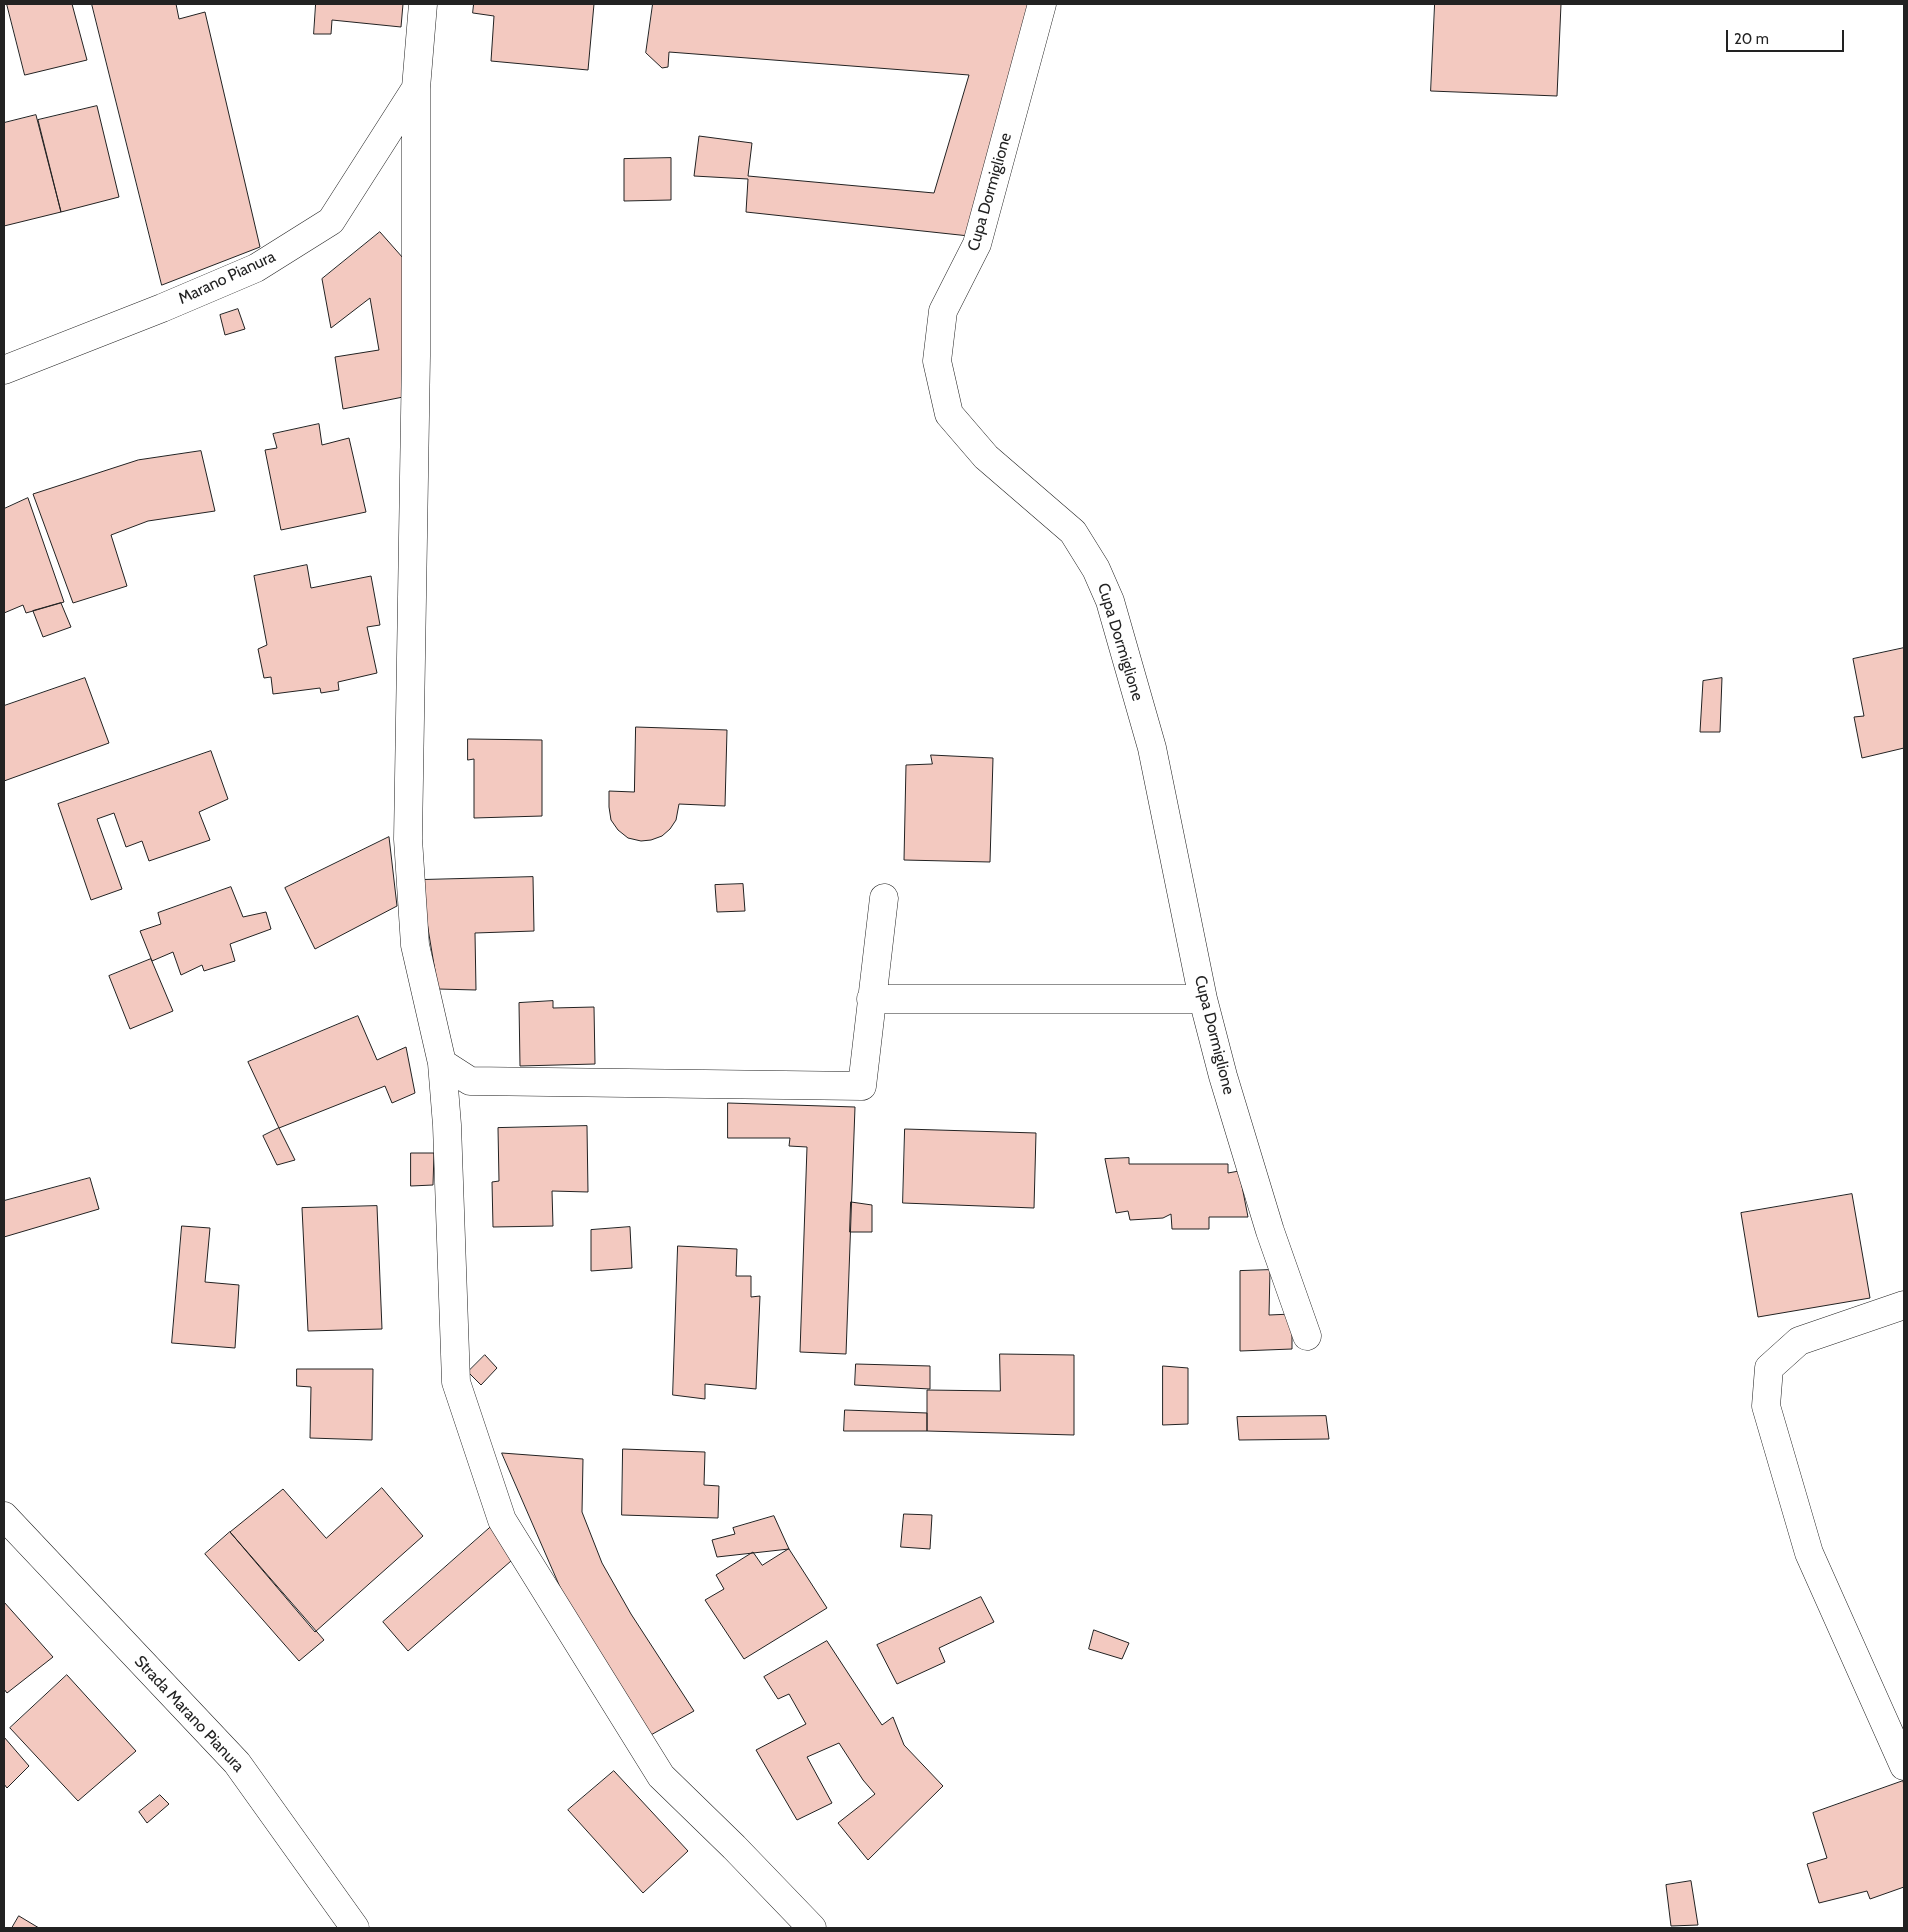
<!DOCTYPE html>
<html>
<head>
<meta charset="utf-8">
<style>
  body { margin:0 }
  #map { position:relative; width:1908px; height:1932px; overflow:hidden; background:#fff; font-family:Cabin,sans-serif }
  canvas { display:block }
  .frame { position:absolute; inset:0; border:5px solid #222; pointer-events:none }
  .scale { position:absolute; left:1726px; top:30px; width:118px; height:22px; box-sizing:border-box; border:2px solid #222; border-top:0; padding-left:6px; font-size:15px; line-height:18px; white-space:nowrap; color:#222; -webkit-text-stroke:4px #fff; paint-order:stroke }
</style>
</head>
<body>
<div id="map">
<canvas width="1908" height="1932"></canvas>
<div class="frame"></div>
<div class="scale">20 m</div>
</div>
<script>
const c = document.querySelector('canvas').getContext('2d');
c.lineJoin = 'round';
function fill(path, color) { c.fillStyle = color; c.fill(path, 'evenodd'); }
function trace(path, color, width, dash) { c.strokeStyle = color; c.lineWidth = width; c.lineCap = dash ? 'butt' : 'round'; c.setLineDash(dash || []); c.stroke(path); }
function write(font, color, halo, rows, align = 'center') {
  c.font = font + ' Cabin,sans-serif'; c.lineWidth = 4; c.setLineDash([]); c.textBaseline = 'middle'; c.strokeStyle = halo; c.fillStyle = color; for (const [text, x, y, turn = 0] of rows) {
    c.save(); c.translate(x, y); c.rotate((+turn || 0) * Math.PI / 180); c.textAlign = isNaN(turn) ? turn : align; if (halo) c.strokeText(text, 0, 0); c.fillText(text, 0, 0); c.restore();
  }
}
const building = new Path2D(`
  M 7,4 L 72,4 L 87,60 L 25,75 Z
  M 92,4 L 176,4 L 179,19 L 205,12 L 260,247 L 162,285 Z
  M 316,4 L 403,4 L 401,27 L 332,20 L 331,34 L 314,34 Z
  M 474,4 L 594,4 L 588,70 L 491,61 L 494,16 L 473,13 Z
  M 653,4 L 1033,4 L 969,236 L 746,212 L 748,179 L 694,176 L 699,136 L 752,143 L 748,176 L 934,193 L 969,75 L 669,52 L 668,67 L 662,68 L 646,53 Z
  M 1435,4 L 1561,4 L 1557,96 L 1431,91 Z
  M 97,106 L 119,197 L 61,212 L 38,120 Z
  M 36,115 L 61,212 L 4,226 L 4,123 Z
  M 671,158 L 671,200 L 624,201 L 624,159 Z
  M 380,232 L 403,258 L 408,396 L 343,409 L 335,357 L 379,350 L 370,298 L 331,328 L 322,279 Z
  M 238,309 L 245,329 L 225,335 L 220,315 Z
  M 319,424 L 322,445 L 349,438 L 366,512 L 281,530 L 265,450 L 277,448 L 273,434 Z
  M 201,451 L 215,511 L 148,521 L 111,535 L 127,586 L 73,603 L 33,494 L 138,460 Z
  M 28,498 L 64,602 L 26,613 L 23,605 L 4,613 L 4,509 Z
  M 307,565 L 311,588 L 371,576 L 380,625 L 367,627 L 377,673 L 338,682 L 339,690 L 321,693 L 320,688 L 273,694 L 271,677 L 264,678 L 258,649 L 267,645 L 254,576 Z
  M 61,603 L 71,627 L 43,637 L 33,611 Z
  M 1904,648 L 1904,748 L 1862,758 L 1854,717 L 1864,716 L 1853,659 Z
  M 85,678 L 109,743 L 4,781 L 4,706 Z
  M 1722,678 L 1720,732 L 1700,732 L 1703,681 Z
  M 636,727 L 727,730 L 725,806 L 679,804 L 676,820 L 670,829 L 662,836 L 651,840 L 641,841 L 628,838 L 618,830 L 611,820 L 609,807 L 609,791 L 634,792 Z
  M 468,739 L 542,740 L 542,816 L 474,818 L 474,759 L 468,760 Z
  M 211,751 L 228,799 L 199,812 L 210,840 L 149,861 L 142,841 L 126,847 L 114,813 L 97,819 L 122,889 L 91,900 L 58,804 Z
  M 931,755 L 993,758 L 990,862 L 904,860 L 906,765 L 932,764 Z
  M 389,837 L 397,906 L 315,949 L 285,888 Z
  M 533,877 L 534,931 L 475,933 L 476,990 L 438,989 L 420,880 Z
  M 743,884 L 745,911 L 717,912 L 715,885 Z
  M 231,887 L 243,917 L 266,912 L 271,929 L 230,944 L 235,961 L 204,971 L 202,965 L 181,975 L 173,952 L 152,961 L 140,931 L 161,924 L 158,913 Z
  M 151,959 L 173,1011 L 130,1029 L 109,976 Z
  M 553,1001 L 553,1008 L 594,1007 L 595,1064 L 520,1066 L 519,1003 Z
  M 358,1016 L 377,1060 L 406,1047 L 415,1093 L 392,1103 L 385,1086 L 279,1128 L 248,1062 Z
  M 728,1103 L 855,1107 L 846,1354 L 800,1352 L 807,1147 L 789,1146 L 790,1138 L 728,1138 Z
  M 587,1126 L 588,1192 L 552,1191 L 553,1226 L 493,1227 L 492,1182 L 499,1181 L 498,1128 Z
  M 279,1128 L 295,1160 L 277,1165 L 263,1136 Z
  M 905,1129 L 1036,1133 L 1034,1208 L 903,1203 Z
  M 411,1153 L 434,1153 L 433,1185 L 411,1186 Z
  M 1129,1158 L 1129,1164 L 1228,1164 L 1228,1173 L 1239,1171 L 1248,1217 L 1209,1217 L 1209,1229 L 1172,1229 L 1171,1214 L 1163,1218 L 1130,1220 L 1128,1211 L 1116,1213 L 1105,1159 Z
  M 90,1178 L 99,1209 L 4,1237 L 4,1201 Z
  M 1852,1194 L 1870,1298 L 1758,1317 L 1741,1213 Z
  M 851,1202 L 872,1205 L 872,1232 L 850,1232 Z
  M 377,1206 L 382,1329 L 308,1331 L 302,1208 Z
  M 182,1226 L 210,1228 L 205,1282 L 239,1285 L 235,1348 L 172,1343 Z
  M 630,1227 L 632,1268 L 591,1271 L 591,1230 Z
  M 678,1246 L 737,1249 L 736,1276 L 751,1276 L 751,1297 L 760,1296 L 756,1389 L 705,1384 L 705,1399 L 673,1395 Z
  M 1270,1270 L 1269,1315 L 1292,1314 L 1292,1349 L 1240,1351 L 1240,1271 Z
  M 1000,1354 L 1074,1355 L 1074,1435 L 927,1431 L 927,1390 L 1000,1391 Z
  M 485,1355 L 497,1368 L 481,1385 L 468,1372 Z
  M 856,1364 L 930,1366 L 930,1389 L 855,1385 Z
  M 1163,1366 L 1188,1368 L 1188,1424 L 1163,1425 Z
  M 297,1369 L 373,1369 L 372,1440 L 310,1438 L 311,1387 L 297,1386 Z
  M 845,1410 L 927,1413 L 927,1431 L 844,1431 Z
  M 1326,1416 L 1329,1439 L 1239,1440 L 1237,1417 Z
  M 623,1449 L 705,1452 L 704,1485 L 719,1486 L 718,1518 L 622,1515 Z
  M 502,1453 L 583,1459 L 582,1512 L 602,1563 L 631,1614 L 694,1711 L 649,1736 L 584,1642 Z
  M 382,1488 L 423,1536 L 315,1632 L 230,1532 L 283,1489 L 326,1538 Z
  M 904,1514 L 932,1515 L 930,1549 L 901,1547 Z
  M 774,1516 L 789,1549 L 717,1557 L 712,1540 L 735,1534 L 733,1528 Z
  M 501,1518 L 519,1554 L 408,1651 L 383,1622 Z
  M 230,1532 L 324,1640 L 299,1661 L 205,1554 Z
  M 789,1549 L 827,1608 L 744,1659 L 705,1600 L 724,1589 L 716,1575 L 753,1552 L 762,1565 Z
  M 981,1597 L 994,1622 L 939,1648 L 945,1662 L 897,1684 L 877,1645 Z
  M 4,1602 L 53,1657 L 7,1693 L 4,1689 Z
  M 1094,1630 L 1129,1643 L 1122,1659 L 1089,1649 Z
  M 827,1641 L 882,1725 L 893,1717 L 904,1745 L 943,1786 L 868,1860 L 838,1823 L 875,1794 L 863,1780 L 839,1743 L 807,1757 L 832,1803 L 797,1820 L 756,1750 L 806,1724 L 789,1694 L 778,1699 L 764,1677 Z
  M 67,1675 L 136,1751 L 78,1801 L 10,1728 Z
  M 4,1737 L 29,1766 L 7,1788 L 4,1784 Z
  M 614,1771 L 688,1851 L 643,1893 L 568,1810 Z
  M 1903,1781 L 1904,1786 L 1904,1887 L 1870,1899 L 1867,1891 L 1819,1903 L 1807,1864 L 1827,1858 L 1813,1813 Z
  M 160,1795 L 169,1804 L 147,1823 L 139,1812 Z
  M 1691,1881 L 1698,1925 L 1671,1926 L 1666,1885 Z
  M 19,1916 L 39,1928 L 12,1928 Z`);
const minor = new Path2D(`
  M 1042,4 L 977,244 L 943,311 L 937,361 L 949,414 L 986,457 L 1073,532 L 1096,569 L 1110,601 L 1152,748 L 1203,999 L 1223,1076 L 1270,1231 L 1307,1336
  M 416,88 L 416,356 L 408,839 L 415,945 L 442,1063 L 447,1125 L 456,1382 L 502,1520 L 661,1776 L 734,1847 L 812,1928
  M 4,370 L 162,308 L 256,268 L 331,221 L 416,88 L 423,4
  M 871,999 L 1203,999
  M 442,1063 L 470,1081 L 862,1086 L 884,898
  M 1904,1305 L 1799,1341 L 1769,1368 L 1766,1406 L 1809,1553 L 1904,1766
  M 4,1516 L 237,1763 L 355,1928`);
const streetNames = [
  ["Cupa Dormiglione",990,192,-74],
  ["Marano Pianura",227,278,-25],
  ["Cupa Dormiglione",1120,642,73],
  ["Cupa Dormiglione",1214,1035,76],
  ["Strada Marano Pianura",189,1714,47]
];
fill(building, '#f3c9c0');
trace(building, '#222', 1);
trace(minor, '#222', 29);
trace(minor, '#fff', 28);
write('16px', '#222', '#fff', streetNames);
</script>
</body>
</html>
